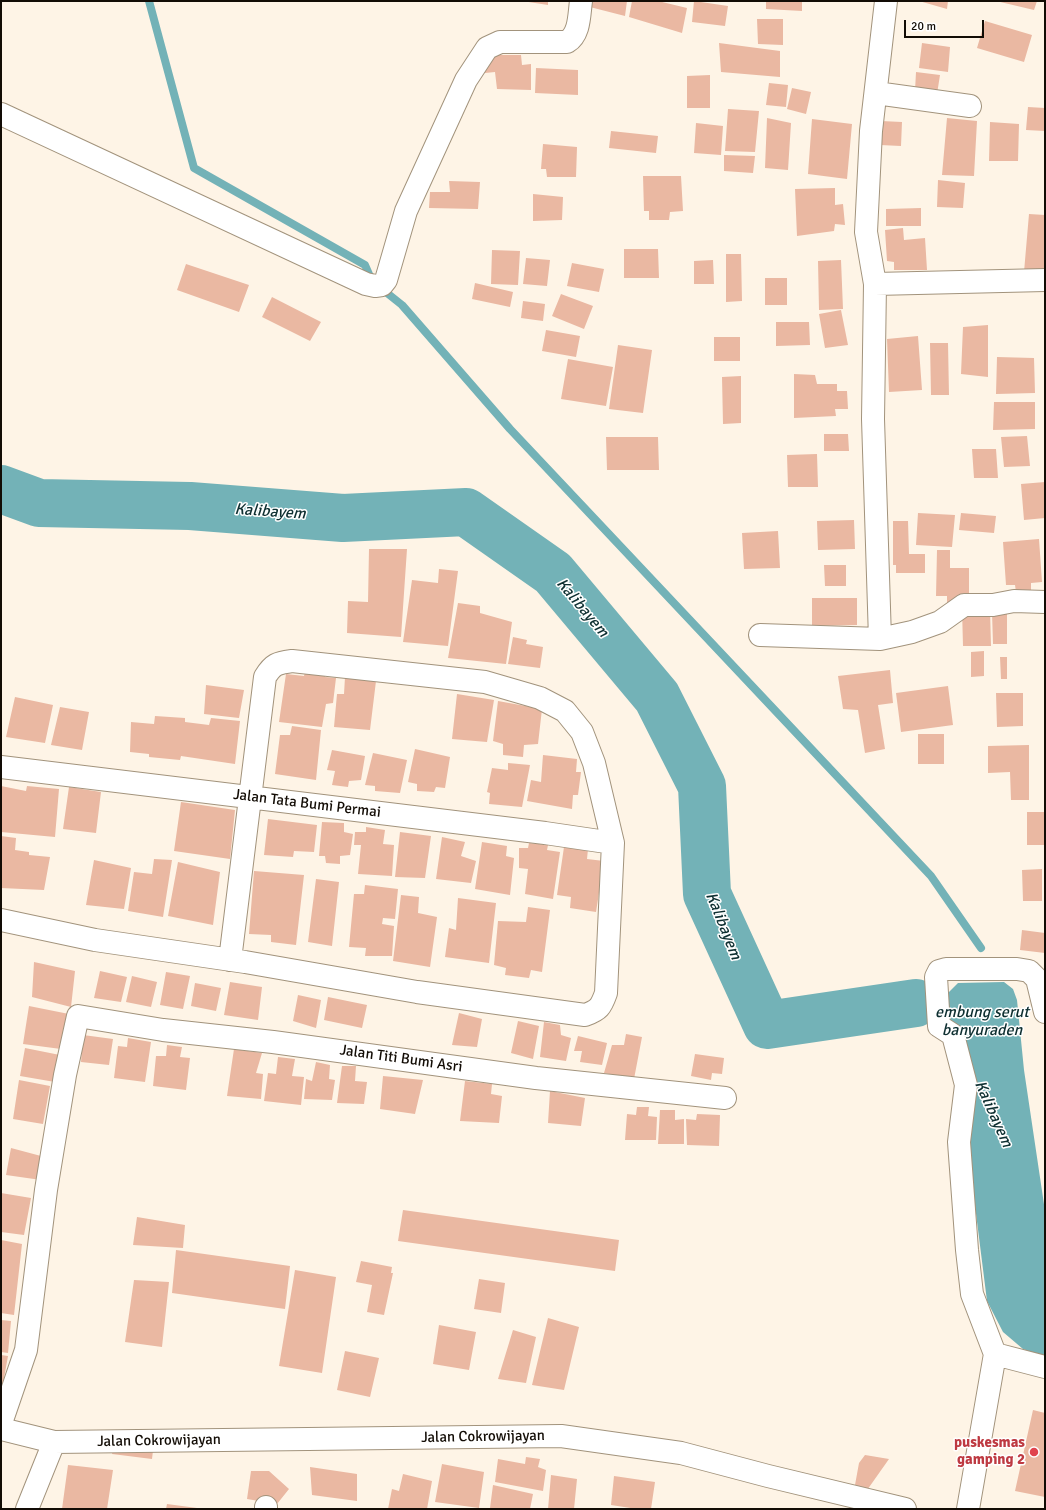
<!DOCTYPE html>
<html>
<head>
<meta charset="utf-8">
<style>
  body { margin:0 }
  #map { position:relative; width:1046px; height:1510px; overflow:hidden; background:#fef4e6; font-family:Signika,sans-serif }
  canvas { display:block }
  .frame { position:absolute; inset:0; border:2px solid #120c05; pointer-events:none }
  .scale { position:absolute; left:904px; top:20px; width:80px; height:18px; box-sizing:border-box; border:2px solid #120c05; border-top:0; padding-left:5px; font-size:12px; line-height:14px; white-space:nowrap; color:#120c05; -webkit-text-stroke:3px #fff; paint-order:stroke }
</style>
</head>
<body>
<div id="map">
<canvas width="1046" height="1510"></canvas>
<div class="frame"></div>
<div class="scale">20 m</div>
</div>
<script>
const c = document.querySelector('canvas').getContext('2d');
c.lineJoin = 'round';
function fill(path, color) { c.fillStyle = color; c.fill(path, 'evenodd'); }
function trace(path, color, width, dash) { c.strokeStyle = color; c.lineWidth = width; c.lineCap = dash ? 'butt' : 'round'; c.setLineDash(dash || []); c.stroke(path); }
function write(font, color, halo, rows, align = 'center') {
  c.font = font + ' Signika,sans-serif'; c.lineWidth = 3; c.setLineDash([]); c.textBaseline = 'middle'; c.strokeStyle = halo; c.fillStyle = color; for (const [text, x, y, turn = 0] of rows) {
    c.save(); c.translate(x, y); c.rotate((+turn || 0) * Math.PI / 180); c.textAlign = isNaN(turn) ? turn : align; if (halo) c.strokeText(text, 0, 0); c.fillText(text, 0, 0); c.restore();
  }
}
const water = new Path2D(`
  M 1004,982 L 1013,989 L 1017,1000 L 1024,1070 L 1045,1211 L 1045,1357 L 1023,1349 L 1003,1332 L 987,1301 L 971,1174 L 942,999 L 958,983 Z`);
const stream = new Path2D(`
  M 149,1 L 194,168 L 365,265 L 372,281 L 402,305 L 510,429 L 931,876 L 981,948`);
const river = new Path2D(`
  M 1,489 L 39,503 L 190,506 L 343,518 L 466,512 L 553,573 L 657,697 L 702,786 L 707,894 L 767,1025 L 916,1003`);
const building = new Path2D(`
  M 522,1 L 548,1 L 548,5 Z
  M 587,1 L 627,1 L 625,16 L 586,6 Z
  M 632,1 L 658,1 L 687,8 L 682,33 L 629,17 Z
  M 694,1 L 728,6 L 725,26 L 692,22 Z
  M 766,1 L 802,1 L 802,11 L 766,9 Z
  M 919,1 L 948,1 L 947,9 Z
  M 996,1 L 1037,1 L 1034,10 Z
  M 757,19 L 783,19 L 783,45 L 758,44 Z
  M 985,21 L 1032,35 L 1024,62 L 977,48 Z
  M 719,43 L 780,51 L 780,77 L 721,72 Z
  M 922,43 L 950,47 L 948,72 L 919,68 Z
  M 485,55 L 521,55 L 522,65 L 531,64 L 531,90 L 497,89 L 495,72 L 485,73 Z
  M 536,68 L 578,70 L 578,95 L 535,93 Z
  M 916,72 L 940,75 L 937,94 L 915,91 Z
  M 710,75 L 710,108 L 687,108 L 687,76 Z
  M 769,83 L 788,85 L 786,107 L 766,105 Z
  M 792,88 L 811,92 L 806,114 L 787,109 Z
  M 1028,107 L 1045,108 L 1045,131 L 1026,130 Z
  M 728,109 L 759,111 L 755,152 L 725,151 Z
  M 767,118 L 791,123 L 788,170 L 765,168 Z
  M 947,118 L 977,121 L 974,176 L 942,175 Z
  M 812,119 L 852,124 L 847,179 L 808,174 Z
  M 881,121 L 902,122 L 901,146 L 880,145 Z
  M 990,122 L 1019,124 L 1018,161 L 989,161 Z
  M 696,123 L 723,126 L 721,155 L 694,153 Z
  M 611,131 L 658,136 L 656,153 L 609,148 Z
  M 543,144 L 577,147 L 576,177 L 547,177 L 546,169 L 541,169 Z
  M 724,155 L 755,156 L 753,173 L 724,171 Z
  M 643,176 L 681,176 L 683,211 L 670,212 L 669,220 L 649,220 L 649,211 L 644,211 Z
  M 938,180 L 965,183 L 963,208 L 937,207 Z
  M 449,181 L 480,182 L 478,209 L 429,208 L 430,192 L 450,192 Z
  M 835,188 L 835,205 L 843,204 L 845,225 L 835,224 L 834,231 L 797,236 L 795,189 Z
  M 533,194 L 563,197 L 562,220 L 533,221 Z
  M 921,208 L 921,226 L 886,226 L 886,209 Z
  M 1029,214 L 1045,215 L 1045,274 L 1024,272 Z
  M 903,228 L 904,240 L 925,238 L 927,270 L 894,270 L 894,262 L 887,261 L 885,230 Z
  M 624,249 L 658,249 L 659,278 L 624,278 Z
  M 492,250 L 520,251 L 518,285 L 491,284 Z
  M 726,254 L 741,254 L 742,301 L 726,302 Z
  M 526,258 L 550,260 L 547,286 L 523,284 Z
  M 713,260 L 714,284 L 694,284 L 694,261 Z
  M 841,260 L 843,309 L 819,310 L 818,261 Z
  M 572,263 L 604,269 L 599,292 L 567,286 Z
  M 186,264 L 249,285 L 239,312 L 177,290 Z
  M 765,278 L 787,278 L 787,305 L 765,305 Z
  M 475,283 L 513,292 L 510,307 L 472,299 Z
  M 561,294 L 593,306 L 584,329 L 552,316 Z
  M 272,297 L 321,322 L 310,341 L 262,317 Z
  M 523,301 L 545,304 L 543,321 L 521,318 Z
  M 841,310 L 848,345 L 825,348 L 819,314 Z
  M 776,322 L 809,322 L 810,345 L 776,346 Z
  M 988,325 L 988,377 L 961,374 L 963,327 Z
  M 546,330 L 580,336 L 576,357 L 542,351 Z
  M 918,336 L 922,390 L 889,392 L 887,339 Z
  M 714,337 L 740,337 L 740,361 L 714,361 Z
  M 930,343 L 948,343 L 949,395 L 931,395 Z
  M 618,345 L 652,350 L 643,413 L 609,409 Z
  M 997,357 L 1034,358 L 1035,393 L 996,394 Z
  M 568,359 L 613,367 L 606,406 L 561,399 Z
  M 794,374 L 815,375 L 817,384 L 837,384 L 837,391 L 847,391 L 848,409 L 835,409 L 836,416 L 794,418 Z
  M 741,376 L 741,423 L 723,424 L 722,377 Z
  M 994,402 L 1035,402 L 1035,429 L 993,430 Z
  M 824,434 L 848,434 L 849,451 L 824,451 Z
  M 1027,436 L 1030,466 L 1004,467 L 1001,437 Z
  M 606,437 L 658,437 L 659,470 L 607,470 Z
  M 972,449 L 996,449 L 998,478 L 974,478 Z
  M 817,454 L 818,487 L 788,487 L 787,455 Z
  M 1045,482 L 1045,518 L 1024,520 L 1021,484 Z
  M 918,513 L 955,515 L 952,547 L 916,545 Z
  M 961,513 L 996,516 L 994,533 L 959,530 Z
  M 854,520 L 855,549 L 818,550 L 817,521 Z
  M 893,521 L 908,521 L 909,554 L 925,554 L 925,573 L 896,573 L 896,565 L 893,565 Z
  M 778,531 L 780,568 L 744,569 L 742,533 Z
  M 1039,539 L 1042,582 L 1031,583 L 1031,591 L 1016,592 L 1015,585 L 1006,585 L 1003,542 Z
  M 369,549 L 407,549 L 401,637 L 347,633 L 348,601 L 368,602 Z
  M 937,550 L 950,550 L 950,568 L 969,568 L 969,597 L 947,605 L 947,596 L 936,596 Z
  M 824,565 L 846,565 L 846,586 L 825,586 Z
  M 439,569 L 458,571 L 448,646 L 403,642 L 412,580 L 438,583 Z
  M 812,598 L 857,598 L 857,625 L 812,626 Z
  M 458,603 L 480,606 L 480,613 L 512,622 L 506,664 L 448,658 Z
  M 962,609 L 990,609 L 991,646 L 963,646 Z
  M 992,612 L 1007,612 L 1007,644 L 993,644 Z
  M 513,637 L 527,640 L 526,644 L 543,647 L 540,668 L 508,664 Z
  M 984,651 L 984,676 L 971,677 L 971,652 Z
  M 1000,657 L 1007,657 L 1007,679 L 1001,679 Z
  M 890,670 L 893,703 L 878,705 L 885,749 L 865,753 L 858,710 L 843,709 L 838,676 Z
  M 305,672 L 325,673 L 325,677 L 336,678 L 333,703 L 326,704 L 322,727 L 279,722 L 286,674 L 304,676 Z
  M 345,677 L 376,681 L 370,730 L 334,727 L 337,694 L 344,694 Z
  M 206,685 L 244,690 L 239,718 L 204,714 Z
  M 948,686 L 953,725 L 901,732 L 896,693 Z
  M 996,693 L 1023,693 L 1023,726 L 997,727 Z
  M 457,694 L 494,700 L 487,742 L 452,739 Z
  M 15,697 L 53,705 L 45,743 L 6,737 Z
  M 498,701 L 542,709 L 538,744 L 524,745 L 523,757 L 503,755 L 503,744 L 493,741 Z
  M 60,707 L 89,712 L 82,750 L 51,745 Z
  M 155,716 L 185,718 L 185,722 L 209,725 L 211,718 L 240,721 L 235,764 L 181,756 L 180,760 L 149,757 L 149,754 L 130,752 L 131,722 L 154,724 Z
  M 292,726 L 321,730 L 316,780 L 275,774 L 280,735 L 290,735 Z
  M 918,734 L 944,734 L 944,764 L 918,764 Z
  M 1029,745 L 1029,800 L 1011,800 L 1010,772 L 988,773 L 988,746 Z
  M 415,749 L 450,757 L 445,788 L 436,787 L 434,792 L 417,791 L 417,784 L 408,782 Z
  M 332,750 L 365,756 L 361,780 L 349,781 L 348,787 L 332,785 L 335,771 L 327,770 Z
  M 373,753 L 407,760 L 400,793 L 375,791 L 375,786 L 365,785 Z
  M 543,755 L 577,759 L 576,772 L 581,772 L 578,795 L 573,795 L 572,809 L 527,801 L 531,780 L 541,782 Z
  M 508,763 L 530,765 L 522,807 L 489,804 L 490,793 L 487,792 L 492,768 L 508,770 Z
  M 1,786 L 26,791 L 27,786 L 59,789 L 55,837 L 1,832 Z
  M 69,787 L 101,792 L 96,833 L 63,829 Z
  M 181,802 L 235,810 L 230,859 L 174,851 Z
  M 1027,812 L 1044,812 L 1044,845 L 1027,845 Z
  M 268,819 L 317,825 L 314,852 L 294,851 L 293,857 L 264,855 Z
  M 322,822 L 344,823 L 344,832 L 353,834 L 350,855 L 340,856 L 340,864 L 326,863 L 325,856 L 319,856 Z
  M 366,827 L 385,830 L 383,844 L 394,845 L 392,876 L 358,874 L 361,845 L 354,845 L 355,832 L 366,832 Z
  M 400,832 L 431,836 L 425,878 L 395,877 Z
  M 1,836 L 16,838 L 15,850 L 29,852 L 29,855 L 50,857 L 44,890 L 1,888 Z
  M 442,837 L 465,842 L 461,856 L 476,861 L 471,883 L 436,879 Z
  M 482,842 L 507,846 L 506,856 L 514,858 L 510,895 L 475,889 Z
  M 529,843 L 548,845 L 547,850 L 560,852 L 553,899 L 525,894 L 528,869 L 519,868 L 519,848 L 528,848 Z
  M 564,847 L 588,849 L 587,859 L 604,861 L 596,912 L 570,908 L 571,897 L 557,895 Z
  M 154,859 L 172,860 L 163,917 L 128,911 L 134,872 L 152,874 Z
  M 94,860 L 131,868 L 124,909 L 86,905 Z
  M 178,862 L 220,872 L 213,925 L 168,916 Z
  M 1042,869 L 1042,901 L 1023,901 L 1022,870 Z
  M 254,871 L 304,875 L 296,945 L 271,942 L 271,935 L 249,934 Z
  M 316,879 L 339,882 L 332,946 L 308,942 Z
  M 365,885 L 398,889 L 395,919 L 383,918 L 382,924 L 394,926 L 392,956 L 365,956 L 366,948 L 349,947 L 354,894 L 364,894 Z
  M 401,895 L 419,897 L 418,913 L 437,917 L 430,967 L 393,961 Z
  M 458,898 L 496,903 L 489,963 L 445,957 L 449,928 L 456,930 Z
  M 528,907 L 550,910 L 542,972 L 531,970 L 529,978 L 505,975 L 506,968 L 494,965 L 498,921 L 526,922 Z
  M 1022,930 L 1045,933 L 1045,953 L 1020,950 Z
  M 34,962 L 75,971 L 71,1007 L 32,997 Z
  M 100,971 L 127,977 L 121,1002 L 94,998 Z
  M 166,972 L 190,976 L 183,1009 L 160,1005 Z
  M 132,976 L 157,982 L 151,1007 L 126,1002 Z
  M 230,982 L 262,987 L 258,1020 L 224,1015 Z
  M 195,983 L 221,988 L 216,1011 L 191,1006 Z
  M 298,995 L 321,1000 L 316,1028 L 293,1021 Z
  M 328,997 L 367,1005 L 362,1028 L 324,1020 Z
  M 29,1006 L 69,1014 L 61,1049 L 23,1044 Z
  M 459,1013 L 482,1019 L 477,1047 L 452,1045 Z
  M 518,1021 L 539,1026 L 533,1059 L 511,1053 Z
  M 544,1022 L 560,1025 L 561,1035 L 571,1038 L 566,1061 L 540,1057 Z
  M 626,1034 L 642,1037 L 634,1079 L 604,1073 L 612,1045 L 624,1045 Z
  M 83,1035 L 113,1039 L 109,1065 L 81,1062 Z
  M 578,1036 L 607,1043 L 602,1065 L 580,1062 L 582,1051 L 574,1051 Z
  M 128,1038 L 151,1042 L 145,1082 L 114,1078 L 118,1046 L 127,1047 Z
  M 167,1045 L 182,1047 L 180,1057 L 190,1058 L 186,1090 L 153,1086 L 156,1056 L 166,1056 Z
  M 25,1048 L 60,1055 L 55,1082 L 20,1076 Z
  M 234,1049 L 262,1053 L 256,1073 L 263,1074 L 261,1099 L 227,1096 Z
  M 695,1054 L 724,1058 L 722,1074 L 712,1073 L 711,1080 L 691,1076 Z
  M 278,1057 L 295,1059 L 292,1076 L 304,1077 L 301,1105 L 264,1101 L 268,1073 L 276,1074 Z
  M 316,1062 L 330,1065 L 329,1079 L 335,1080 L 332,1100 L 304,1099 L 306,1079 L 312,1081 Z
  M 342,1066 L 356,1066 L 355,1081 L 367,1082 L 364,1104 L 337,1103 Z
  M 383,1076 L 423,1080 L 415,1114 L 380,1109 Z
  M 19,1080 L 50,1086 L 43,1124 L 13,1119 Z
  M 465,1081 L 492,1084 L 491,1094 L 502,1096 L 499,1123 L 460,1121 Z
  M 550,1091 L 585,1098 L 581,1126 L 548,1123 Z
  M 637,1107 L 649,1107 L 648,1116 L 657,1117 L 656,1140 L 625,1140 L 627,1114 L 636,1115 Z
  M 660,1110 L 675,1110 L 675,1120 L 684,1119 L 684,1144 L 658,1144 Z
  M 697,1114 L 720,1115 L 719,1146 L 687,1145 L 686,1119 L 696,1120 Z
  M 11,1148 L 41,1156 L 41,1180 L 6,1175 Z
  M 1,1193 L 31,1198 L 24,1235 L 1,1232 Z
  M 403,1210 L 619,1240 L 615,1271 L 398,1241 Z
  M 137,1217 L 185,1225 L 183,1248 L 133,1245 Z
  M 1,1240 L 22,1244 L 14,1315 L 1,1313 Z
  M 176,1250 L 290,1266 L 285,1309 L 172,1293 Z
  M 361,1261 L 392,1267 L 391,1273 L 393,1273 L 384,1315 L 367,1312 L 372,1285 L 356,1282 Z
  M 295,1270 L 336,1277 L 322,1373 L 279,1366 Z
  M 479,1279 L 505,1283 L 501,1313 L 474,1309 Z
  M 134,1280 L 169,1282 L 162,1347 L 125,1342 Z
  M 548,1318 L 579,1327 L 564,1390 L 532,1385 Z
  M 1,1320 L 11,1321 L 8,1353 L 1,1352 Z
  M 439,1325 L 476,1332 L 469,1370 L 433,1364 Z
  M 513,1330 L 536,1337 L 526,1383 L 498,1379 Z
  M 345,1351 L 379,1358 L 370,1397 L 337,1390 Z
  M 1,1355 L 8,1356 L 2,1389 L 1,1389 Z
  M 1033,1410 L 1045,1413 L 1045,1497 L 1015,1491 Z
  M 154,1442 L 152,1459 L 112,1454 L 114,1444 Z
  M 865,1455 L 889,1459 L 865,1493 L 855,1485 L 859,1463 Z
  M 526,1457 L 540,1459 L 538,1467 L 546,1470 L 543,1491 L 495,1482 L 498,1459 L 525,1464 Z
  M 442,1464 L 484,1472 L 479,1508 L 435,1502 Z
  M 68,1465 L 113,1470 L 107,1509 L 62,1509 Z
  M 310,1467 L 357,1474 L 357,1501 L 312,1495 Z
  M 251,1471 L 269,1471 L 289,1489 L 277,1504 L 247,1499 Z
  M 403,1474 L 432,1481 L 427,1509 L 388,1509 L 392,1489 L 399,1491 Z
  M 551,1475 L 577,1479 L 574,1509 L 548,1509 Z
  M 614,1476 L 655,1482 L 651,1509 L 637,1509 L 611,1505 Z
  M 493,1485 L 533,1494 L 530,1509 L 490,1508 Z
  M 167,1504 L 197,1508 L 197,1509 L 166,1509 Z`);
const minor = new Path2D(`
  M 886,1 L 871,131 L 866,232 L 875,284 L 1045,280
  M 876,93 L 970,106
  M 1,114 L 366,284 L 375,286 L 382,285 L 386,280 L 406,211 L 466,80 L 487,48 L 500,42 L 567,42 C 580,34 579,15 581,1
  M 875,284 L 873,419 L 880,639
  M 760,635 L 880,639 L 912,632 L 940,622 L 964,605 L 993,605 L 1014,601 L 1045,602
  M 1,767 L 545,833 L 613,843
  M 1,920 L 95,940 L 245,962 L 417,992 L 585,1015 C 599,1010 601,1007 606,993 L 613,843 L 594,763 L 582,732 L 565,711 L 540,698 L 485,682 L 292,661 C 277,663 273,664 265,677 L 230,960
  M 995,1354 L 1045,1367
  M 1,1423 L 26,1350 L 46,1190 L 65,1075 L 78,1016 L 163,1030 L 273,1042 L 536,1078 L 725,1098
  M 1,1429 L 54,1442 L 561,1436 L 681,1453 L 768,1476 L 905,1509
  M 27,1509 L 54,1442
  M 266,1509 L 266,1507
  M 968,1509 L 995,1354 L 972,1294 L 967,1250 L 959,1142 L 966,1085 L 953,1035 L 939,1026 L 936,977 L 939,971 L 946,969 L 1017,969 L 1029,971 L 1037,979 L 1045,1012`);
const markers = [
  [1034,1452,5,"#e0444e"]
];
const streetNames = [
  ["Jalan Tata Bumi Permai",307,804,7],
  ["Jalan Titi Bumi Asri",401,1059,8],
  ["Jalan Cokrowijayan",483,1437,-1],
  ["Jalan Cokrowijayan",159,1441,-1]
];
const healthNames = [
  ["puskesmas",1025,1443],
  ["gamping 2",1025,1460]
];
const waterNames = [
  ["Kalibayem",270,512,4],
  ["Kalibayem",582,608,50],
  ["Kalibayem",723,926,68],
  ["embung serut",982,1013],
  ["banyuraden",982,1031],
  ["Kalibayem",993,1114,66]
];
fill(water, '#73b2b7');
trace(stream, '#73b2b7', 8);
trace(river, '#73b2b7', 48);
fill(building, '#eab8a2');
trace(minor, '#a2937c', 24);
trace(minor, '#fff', 22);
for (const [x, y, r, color] of markers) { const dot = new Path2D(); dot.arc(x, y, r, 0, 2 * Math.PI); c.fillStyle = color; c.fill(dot); trace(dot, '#fff', 1.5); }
write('15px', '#120c05', '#fff', streetNames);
write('bold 15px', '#be3a42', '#fff', healthNames, 'right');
write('italic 16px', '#0e2f31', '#fff', waterNames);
</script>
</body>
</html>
